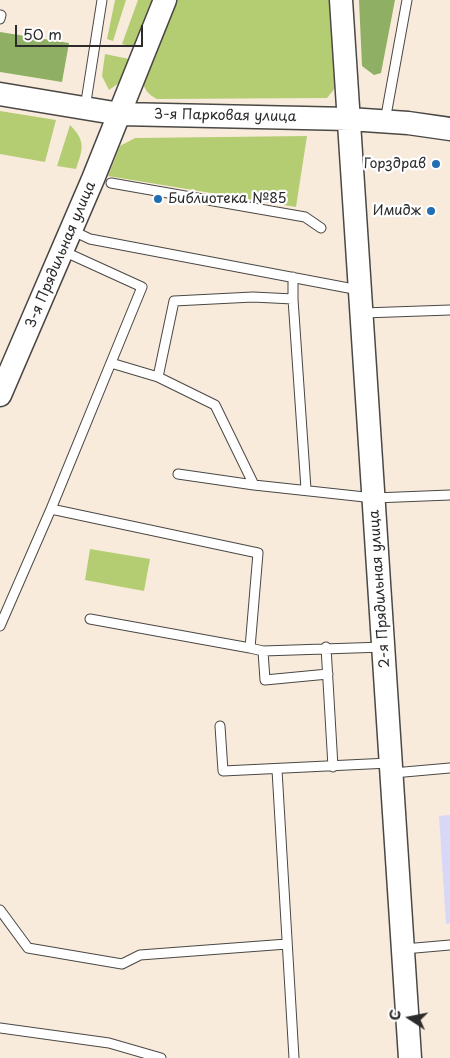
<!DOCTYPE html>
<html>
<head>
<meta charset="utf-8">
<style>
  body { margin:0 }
  #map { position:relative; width:450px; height:1058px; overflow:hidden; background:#f9ebdb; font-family:"Playpen Sans",sans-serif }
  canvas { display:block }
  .north { position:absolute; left:385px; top:993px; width:50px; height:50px; -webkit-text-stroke:4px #fff; paint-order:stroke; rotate:281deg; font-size:14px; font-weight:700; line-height:20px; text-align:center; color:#2b2b2b }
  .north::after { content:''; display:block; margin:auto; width:18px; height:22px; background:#2b2b2b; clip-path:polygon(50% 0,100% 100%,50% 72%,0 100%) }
  .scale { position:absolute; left:15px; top:25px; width:128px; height:22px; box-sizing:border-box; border:2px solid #2b2b2b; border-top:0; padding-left:6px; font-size:15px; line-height:18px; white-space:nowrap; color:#2b2b2b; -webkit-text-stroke:4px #fff; paint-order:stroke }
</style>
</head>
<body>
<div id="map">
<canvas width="450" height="1058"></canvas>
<div class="north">С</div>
<div class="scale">50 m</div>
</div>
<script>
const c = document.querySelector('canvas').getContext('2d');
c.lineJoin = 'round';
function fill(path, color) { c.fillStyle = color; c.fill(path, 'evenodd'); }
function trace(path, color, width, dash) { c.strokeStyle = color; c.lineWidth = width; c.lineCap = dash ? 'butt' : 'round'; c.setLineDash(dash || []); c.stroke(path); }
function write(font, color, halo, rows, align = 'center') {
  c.font = font + ' "Playpen Sans",sans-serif'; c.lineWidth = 4.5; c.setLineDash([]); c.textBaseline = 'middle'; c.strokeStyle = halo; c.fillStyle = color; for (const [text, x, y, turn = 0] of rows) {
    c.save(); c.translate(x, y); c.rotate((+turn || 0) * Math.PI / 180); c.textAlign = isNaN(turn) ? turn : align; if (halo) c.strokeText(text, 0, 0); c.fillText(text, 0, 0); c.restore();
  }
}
const built = new Path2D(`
  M 450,815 L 450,923 L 446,924 L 439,816 Z`);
const green = new Path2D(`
  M 115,0 L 126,0 L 113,41 L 107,39 Z
  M 138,0 L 154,0 L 135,47 L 122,44 Z
  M 175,0 L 331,0 L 335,88 L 327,98 L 157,99 C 147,94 144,89 142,78 Z
  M 105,54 L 129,59 L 119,83 L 109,90 L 102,76 Z
  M 0,111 L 56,120 L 45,162 L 0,154 Z
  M 70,125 C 86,141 83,149 76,169 L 57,166 Z
  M 307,136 L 296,207 L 108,176 L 120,146 L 135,138 Z
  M 90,549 L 150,559 L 144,591 L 85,580 Z`);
const forest = new Path2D(`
  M 359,0 L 395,0 L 381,73 L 374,75 L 362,66 Z
  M 0,32 L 69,43 L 62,82 L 0,72 Z`);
const lane = new Path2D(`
  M 0,19 L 1,15
  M 85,108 L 102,0
  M 385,121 L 407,0
  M 111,183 L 305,217 L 321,228
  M 71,230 L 90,239 L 359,290
  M 293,277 L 293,299 L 306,489
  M 363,313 L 450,310
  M 111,363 L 158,377
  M 178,474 L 254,485 L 374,498 L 450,495
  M 254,485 L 215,405 L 158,377 L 174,301 L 253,297 L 293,299
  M 51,509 L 258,553 L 250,648 L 90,619
  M 0,626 L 51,509 L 142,287 L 63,251
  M 326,647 L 333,767
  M 250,648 L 263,651 L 384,647
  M 263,651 L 265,680 L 328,674
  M 220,726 L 223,771 L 389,763
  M 277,770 L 294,1058
  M 393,773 L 450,768
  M 0,910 L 28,948 L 122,964 L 140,955 L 287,944
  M 404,949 L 450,945
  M 0,1028 L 109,1043 L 161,1058`);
const secondary = new Path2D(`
  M 341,0 L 410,1058
  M 0,94 L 120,114 L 349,119 L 408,123 L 450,129
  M 0,395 L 93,179 L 165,0`);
const markers = [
  [436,164,5,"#1f6fb2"],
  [158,199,5,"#1f6fb2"],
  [431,211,5,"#1f6fb2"]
];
const streetNames = [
  ["3-я Парковая улица",225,116,1],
  ["3-я Прядильная улица",61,255,-67],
  ["2-я Прядильная улица",380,589,-94]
];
const poiNames = [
  ["Горздрав",426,164],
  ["Библиотека №85",168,199,"left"],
  ["Имидж",421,211]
];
fill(built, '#d8d7f8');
fill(green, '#b4cd72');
fill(forest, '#8fb064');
trace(lane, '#4a4845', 11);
trace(secondary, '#4a4845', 25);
trace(lane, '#fff', 9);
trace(secondary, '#fff', 22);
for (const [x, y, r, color] of markers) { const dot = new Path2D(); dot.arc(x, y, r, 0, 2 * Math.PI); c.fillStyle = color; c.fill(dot); trace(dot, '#fff', 2); }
write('14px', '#2b2b2b', '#fff', streetNames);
write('14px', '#2b2b2b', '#fff', poiNames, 'right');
</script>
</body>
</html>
